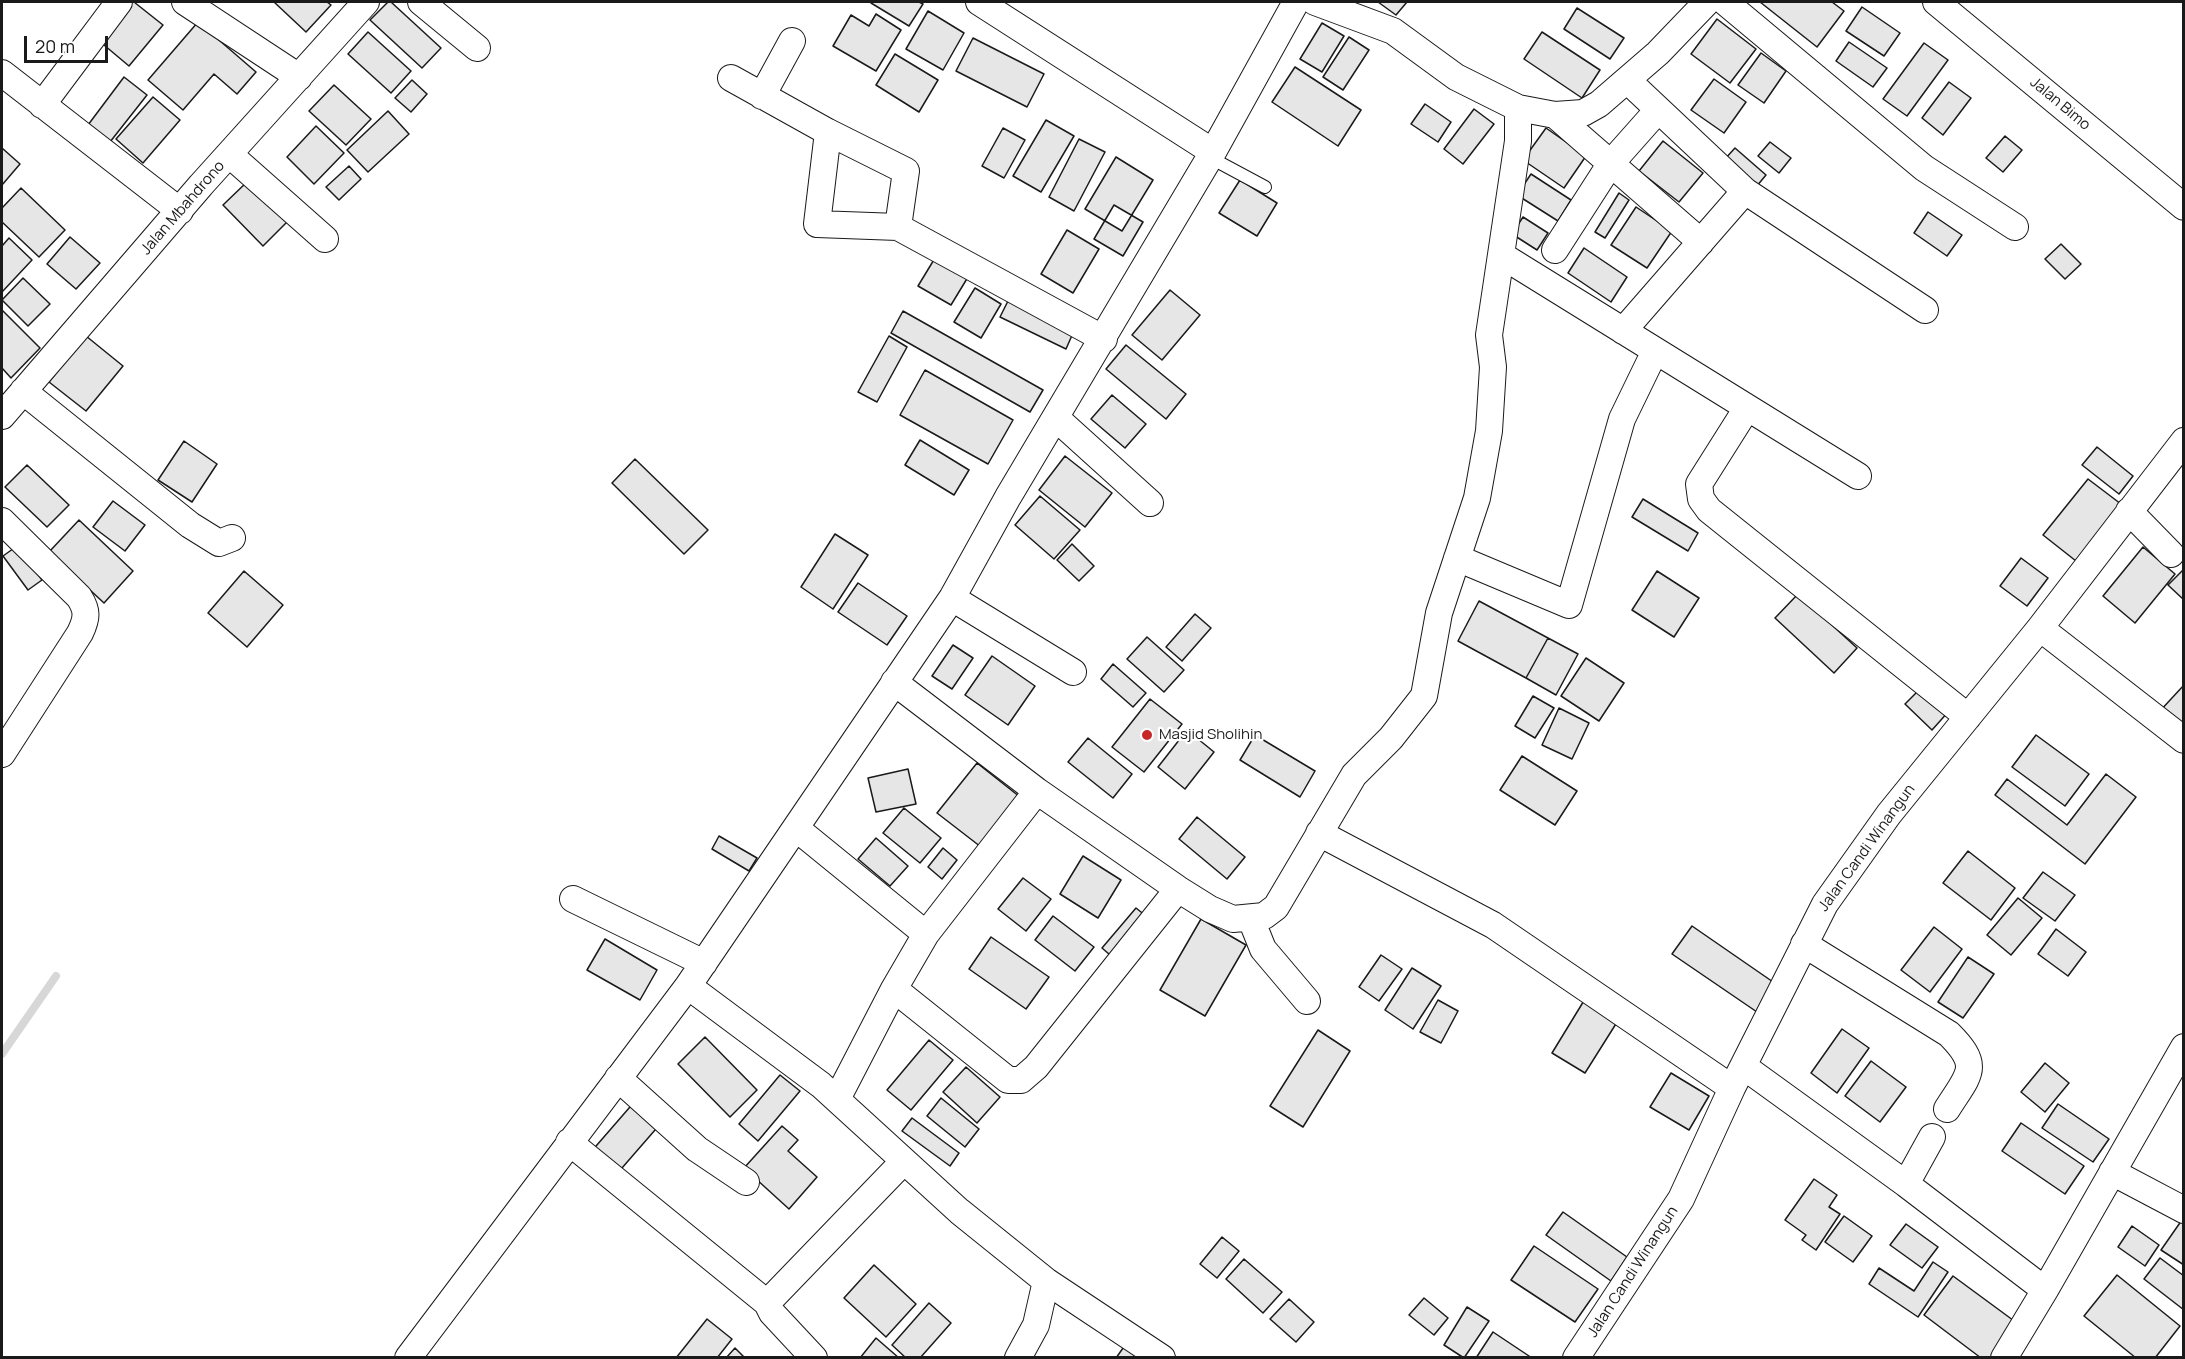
<!DOCTYPE html>
<html>
<head>
<meta charset="utf-8">
<style>
  body { margin:0 }
  #map { position:relative; width:2185px; height:1359px; overflow:hidden; background:#fff; font-family:Manrope,sans-serif }
  canvas { display:block }
  .frame { position:absolute; inset:0; border:3px solid #1a1a1a; pointer-events:none }
  .scale { position:absolute; left:24px; top:36px; width:84px; height:27px; box-sizing:border-box; border:3px solid #1a1a1a; border-top:0; padding-left:8px; font-size:18px; line-height:21px; white-space:nowrap; color:#1a1a1a; -webkit-text-stroke:4px #fff; paint-order:stroke }
</style>
</head>
<body>
<div id="map">
<canvas width="2185" height="1359"></canvas>
<div class="frame"></div>
<div class="scale">20 m</div>
</div>
<script>
const c = document.querySelector('canvas').getContext('2d');
c.lineJoin = 'round';
function trace(path, color, width, dash) { c.strokeStyle = color; c.lineWidth = width; c.lineCap = dash ? 'butt' : 'round'; c.setLineDash(dash || []); c.stroke(path); }
function fill(path, color) { c.fillStyle = color; c.fill(path, 'evenodd'); }
function write(font, color, halo, rows, align = 'center') {
  c.font = font + ' Manrope,sans-serif'; c.lineWidth = 4.5; c.setLineDash([]); c.textBaseline = 'middle'; c.strokeStyle = halo; c.fillStyle = color; for (const [text, x, y, turn = 0] of rows) {
    c.save(); c.translate(x, y); c.rotate((+turn || 0) * Math.PI / 180); c.textAlign = isNaN(turn) ? turn : align; if (halo) c.strokeText(text, 0, 0); c.fillText(text, 0, 0); c.restore();
  }
}
const stream = new Path2D(`
  M 2,1054 L 56,976`);
const building = new Path2D(`
  M 129,2 L 134,2 L 163,25 L 129,66 L 98,40 Z
  M 274,2 L 327,2 L 331,5 L 306,32 Z
  M 388,2 L 391,2 L 441,48 L 422,68 L 370,20 Z
  M 872,2 L 919,2 L 923,4 L 909,26 L 871,3 Z
  M 1378,2 L 1407,2 L 1396,15 Z
  M 1760,2 L 1832,2 L 1844,11 L 1817,47 Z
  M 1862,7 L 1900,33 L 1884,56 L 1846,31 Z
  M 1577,8 L 1624,38 L 1610,59 L 1564,29 Z
  M 928,11 L 964,33 L 943,70 L 906,49 Z
  M 876,14 L 901,30 L 876,71 L 833,46 L 851,15 L 869,26 Z
  M 1717,19 L 1756,49 L 1730,83 L 1691,54 Z
  M 198,22 L 256,72 L 237,94 L 214,74 L 183,110 L 148,80 Z
  M 1322,23 L 1344,36 L 1322,72 L 1300,59 Z
  M 368,32 L 411,71 L 391,93 L 348,54 Z
  M 1542,32 L 1600,70 L 1582,98 L 1524,59 Z
  M 1349,37 L 1369,50 L 1343,90 L 1323,77 Z
  M 973,38 L 1044,74 L 1027,107 L 956,71 Z
  M 1849,42 L 1887,68 L 1873,87 L 1836,61 Z
  M 1924,43 L 1948,60 L 1907,116 L 1883,99 Z
  M 1761,53 L 1786,71 L 1764,103 L 1738,85 Z
  M 895,54 L 938,80 L 919,112 L 876,85 Z
  M 1295,67 L 1361,110 L 1338,146 L 1272,102 Z
  M 124,77 L 147,95 L 110,142 L 88,125 Z
  M 1714,79 L 1746,102 L 1724,133 L 1691,110 Z
  M 412,80 L 427,94 L 411,112 L 395,98 Z
  M 1949,82 L 1971,98 L 1943,135 L 1922,118 Z
  M 334,85 L 371,119 L 346,145 L 309,111 Z
  M 153,97 L 180,120 L 143,163 L 116,139 Z
  M 1425,104 L 1451,122 L 1438,142 L 1411,124 Z
  M 1474,109 L 1494,124 L 1463,164 L 1444,149 Z
  M 388,111 L 409,134 L 368,172 L 347,150 Z
  M 1046,120 L 1074,136 L 1041,192 L 1013,176 Z
  M 316,126 L 344,153 L 314,184 L 287,157 Z
  M 1003,128 L 1025,140 L 1004,178 L 982,166 Z
  M 1546,128 L 1586,156 L 1564,188 L 1523,160 Z
  M 2005,136 L 2022,150 L 2003,172 L 1986,158 Z
  M 1079,139 L 1105,152 L 1074,211 L 1049,197 Z
  M 1663,141 L 1703,173 L 1679,202 L 1639,171 Z
  M 1770,142 L 1791,158 L 1779,173 L 1758,156 Z
  M 2,148 L 20,164 L 2,185 Z
  M 1735,148 L 1766,175 L 1756,187 L 1724,160 Z
  M 1116,157 L 1153,180 L 1122,231 L 1085,209 Z
  M 349,166 L 361,179 L 339,200 L 326,187 Z
  M 1531,174 L 1571,200 L 1558,221 L 1517,195 Z
  M 249,180 L 288,221 L 263,246 L 223,205 Z
  M 1240,180 L 1277,203 L 1257,236 L 1219,213 Z
  M 21,188 L 65,230 L 39,257 L 2,222 L 2,208 Z
  M 1619,193 L 1629,200 L 1605,238 L 1595,232 Z
  M 1114,205 L 1143,222 L 1123,256 L 1094,239 Z
  M 1636,207 L 1672,231 L 1647,268 L 1611,245 Z
  M 1928,212 L 1962,235 L 1947,256 L 1914,233 Z
  M 1523,217 L 1548,233 L 1537,250 L 1512,234 Z
  M 1067,230 L 1099,249 L 1073,293 L 1041,274 Z
  M 70,237 L 100,263 L 76,289 L 47,264 Z
  M 9,238 L 32,260 L 2,292 L 2,246 Z
  M 2061,244 L 2081,264 L 2065,279 L 2045,259 Z
  M 1584,248 L 1627,277 L 1611,302 L 1568,273 Z
  M 935,258 L 968,277 L 951,305 L 918,286 Z
  M 23,278 L 50,304 L 28,326 L 2,300 Z
  M 975,288 L 1001,304 L 981,338 L 954,322 Z
  M 1170,290 L 1200,315 L 1162,360 L 1132,335 Z
  M 1008,301 L 1073,333 L 1066,349 L 1000,317 Z
  M 2,310 L 40,348 L 11,378 L 2,368 Z
  M 903,311 L 1043,390 L 1030,412 L 891,333 Z
  M 86,336 L 123,366 L 86,411 L 49,382 Z
  M 889,336 L 907,347 L 877,402 L 858,392 Z
  M 1126,345 L 1186,394 L 1166,419 L 1106,369 Z
  M 925,370 L 1013,420 L 988,464 L 900,415 Z
  M 1112,395 L 1146,424 L 1125,448 L 1091,419 Z
  M 920,440 L 969,470 L 954,495 L 905,465 Z
  M 184,441 L 217,464 L 192,502 L 158,480 Z
  M 2097,447 L 2133,476 L 2119,494 L 2082,465 Z
  M 1065,456 L 1112,493 L 1085,527 L 1039,490 Z
  M 635,459 L 708,530 L 684,554 L 612,483 Z
  M 27,465 L 69,505 L 47,527 L 5,487 Z
  M 2088,479 L 2121,504 L 2076,561 L 2043,535 Z
  M 1040,496 L 1080,530 L 1054,559 L 1015,525 Z
  M 1643,499 L 1698,533 L 1688,551 L 1632,517 Z
  M 113,501 L 145,525 L 125,551 L 93,527 Z
  M 79,520 L 133,571 L 104,603 L 49,552 Z
  M 835,534 L 868,555 L 833,609 L 801,587 Z
  M 1072,544 L 1094,566 L 1079,581 L 1057,560 Z
  M 17,546 L 42,580 L 28,590 L 3,556 Z
  M 2143,547 L 2175,574 L 2135,623 L 2103,596 Z
  M 2021,558 L 2048,578 L 2027,606 L 2000,586 Z
  M 2184,569 L 2184,600 L 2168,585 Z
  M 244,571 L 283,605 L 247,647 L 208,613 Z
  M 1657,571 L 1699,598 L 1674,637 L 1632,610 Z
  M 858,583 L 907,616 L 887,645 L 838,612 Z
  M 1798,594 L 1857,648 L 1834,673 L 1775,618 Z
  M 1479,601 L 1548,638 L 1526,678 L 1458,641 Z
  M 1195,614 L 1211,628 L 1182,661 L 1166,647 Z
  M 1147,637 L 1184,670 L 1164,692 L 1127,659 Z
  M 1548,638 L 1578,654 L 1556,695 L 1526,678 Z
  M 953,645 L 973,658 L 952,689 L 932,676 Z
  M 992,656 L 1035,686 L 1008,725 L 965,695 Z
  M 1586,658 L 1624,683 L 1599,721 L 1561,696 Z
  M 1113,664 L 1146,693 L 1133,707 L 1101,679 Z
  M 2184,685 L 2184,724 L 2159,712 Z
  M 1923,686 L 1949,711 L 1932,730 L 1905,704 Z
  M 1533,696 L 1554,708 L 1535,738 L 1515,726 Z
  M 1150,699 L 1182,724 L 1144,772 L 1112,747 Z
  M 1559,708 L 1589,723 L 1572,759 L 1542,745 Z
  M 1187,730 L 1214,752 L 1185,789 L 1158,767 Z
  M 1255,735 L 1315,771 L 1300,797 L 1240,760 Z
  M 2036,735 L 2089,774 L 2065,806 L 2012,767 Z
  M 1088,738 L 1132,774 L 1113,798 L 1068,762 Z
  M 1522,756 L 1577,791 L 1555,825 L 1500,790 Z
  M 977,763 L 1020,797 L 981,847 L 937,813 Z
  M 908,769 L 916,804 L 876,812 L 868,778 Z
  M 2106,774 L 2136,797 L 2085,864 L 1995,795 L 2007,779 L 2067,825 Z
  M 904,808 L 941,838 L 920,863 L 883,833 Z
  M 1197,817 L 1245,857 L 1227,879 L 1179,839 Z
  M 719,836 L 757,858 L 749,871 L 712,849 Z
  M 876,838 L 908,866 L 890,886 L 858,859 Z
  M 943,848 L 957,860 L 942,879 L 928,867 Z
  M 1968,851 L 2015,888 L 1991,920 L 1943,883 Z
  M 1083,856 L 1121,880 L 1098,918 L 1060,894 Z
  M 2043,872 L 2075,895 L 2055,921 L 2023,898 Z
  M 1023,878 L 1051,899 L 1026,931 L 998,909 Z
  M 2018,898 L 2042,918 L 2011,955 L 1987,935 Z
  M 1136,908 L 1151,920 L 1117,961 L 1102,948 Z
  M 1053,916 L 1094,947 L 1075,971 L 1035,940 Z
  M 1201,919 L 1246,945 L 1205,1016 L 1160,990 Z
  M 1692,926 L 1776,984 L 1757,1012 L 1672,954 Z
  M 1934,927 L 1962,949 L 1930,992 L 1901,970 Z
  M 2056,929 L 2086,952 L 2068,976 L 2038,954 Z
  M 991,937 L 1049,977 L 1026,1009 L 969,969 Z
  M 605,939 L 657,970 L 640,1000 L 587,970 Z
  M 1381,955 L 1402,969 L 1379,1001 L 1359,987 Z
  M 1968,957 L 1994,974 L 1963,1018 L 1938,1002 Z
  M 1412,968 L 1441,986 L 1413,1029 L 1385,1010 Z
  M 1585,999 L 1619,1019 L 1585,1073 L 1552,1053 Z
  M 1438,1000 L 1458,1011 L 1441,1043 L 1420,1032 Z
  M 1842,1029 L 1869,1048 L 1837,1093 L 1811,1073 Z
  M 1318,1030 L 1350,1051 L 1303,1127 L 1270,1106 Z
  M 705,1037 L 757,1090 L 730,1117 L 678,1064 Z
  M 929,1040 L 953,1060 L 911,1110 L 887,1090 Z
  M 1871,1061 L 1906,1087 L 1880,1122 L 1845,1096 Z
  M 2045,1063 L 2069,1083 L 2045,1112 L 2021,1092 Z
  M 966,1067 L 1000,1097 L 977,1123 L 943,1092 Z
  M 1671,1073 L 1709,1096 L 1689,1130 L 1650,1107 Z
  M 780,1075 L 800,1091 L 758,1141 L 739,1124 Z
  M 941,1098 L 979,1129 L 965,1147 L 927,1116 Z
  M 636,1100 L 662,1122 L 615,1176 L 590,1153 Z
  M 2058,1104 L 2109,1139 L 2093,1162 L 2042,1128 Z
  M 912,1118 L 959,1153 L 950,1166 L 902,1131 Z
  M 2021,1123 L 2084,1166 L 2065,1194 L 2002,1151 Z
  M 782,1126 L 798,1140 L 788,1151 L 817,1177 L 789,1209 L 744,1168 Z
  M 1814,1179 L 1837,1195 L 1829,1207 L 1840,1214 L 1816,1250 L 1802,1240 L 1806,1235 L 1785,1220 Z
  M 1563,1212 L 1627,1257 L 1611,1281 L 1546,1235 Z
  M 1844,1216 L 1872,1236 L 1853,1262 L 1825,1242 Z
  M 2184,1217 L 2184,1265 L 2161,1250 Z
  M 1906,1224 L 1938,1247 L 1922,1268 L 1890,1245 Z
  M 2132,1226 L 2159,1245 L 2145,1266 L 2118,1247 Z
  M 1222,1237 L 1239,1251 L 1217,1278 L 1200,1264 Z
  M 1534,1246 L 1598,1289 L 1575,1322 L 1511,1280 Z
  M 2160,1258 L 2184,1276 L 2184,1310 L 2144,1279 Z
  M 1244,1259 L 1282,1292 L 1263,1313 L 1226,1279 Z
  M 1933,1262 L 1948,1272 L 1918,1317 L 1869,1284 L 1879,1268 L 1914,1291 Z
  M 874,1265 L 916,1304 L 886,1337 L 844,1298 Z
  M 2117,1275 L 2180,1326 L 2155,1358 L 2136,1358 L 2084,1316 Z
  M 1953,1276 L 2021,1326 L 1998,1358 L 1981,1358 L 1924,1315 Z
  M 1424,1298 L 1448,1318 L 1434,1335 L 1409,1315 Z
  M 1289,1299 L 1314,1322 L 1296,1342 L 1270,1319 Z
  M 929,1303 L 951,1323 L 920,1358 L 906,1358 L 892,1345 Z
  M 1467,1307 L 1489,1321 L 1464,1358 L 1444,1345 Z
  M 707,1319 L 732,1339 L 717,1358 L 676,1358 Z
  M 1493,1332 L 1532,1358 L 1476,1358 Z
  M 876,1338 L 899,1358 L 860,1358 Z
  M 1128,1341 L 1151,1358 L 1116,1358 Z
  M 735,1348 L 745,1358 L 726,1358 Z`);
const lane = new Path2D(`
  M 1209,157 L 1265,187`);
const street = new Path2D(`
  M 185,2 L 299,77
  M 421,2 L 477,48
  M 979,2 L 1213,152
  M 1315,2 L 1393,31 L 1456,77 L 1518,108
  M 1725,2 L 1924,168 L 2015,227
  M 1936,2 L 2184,207
  M 2,73 L 180,211
  M 731,78 L 828,132 L 906,171 L 898,227
  M 1627,80 L 1745,191 L 1925,310
  M 762,96 L 792,41
  M 42,105 L 119,2
  M 1555,115 L 1701,242
  M 828,132 L 817,224 L 898,227 L 1104,339
  M 229,154 L 325,239
  M 1555,250 L 1611,163 L 1658,110
  M 1501,255 L 1858,476
  M 1623,331 L 1745,191
  M 23,391 L 190,525 L 219,543 L 232,538
  M 1747,408 L 1699,484 L 1701,499 L 1709,510 L 1968,717
  M 2,416 L 201,185 L 366,2
  M 1056,418 L 1150,503
  M 2129,511 L 2171,554
  M 2,521 L 79,597 C 88,611 87,618 80,633 L 2,754
  M 1457,558 L 1569,605 L 1622,419 L 1655,351
  M 952,598 L 1073,672
  M 2040,628 L 2184,740
  M 894,682 L 1037,791 L 1178,889 L 1210,909 L 1233,919 L 1264,916 L 1276,907 L 1354,775 L 1391,738 L 1424,696 L 1439,613 L 1477,498 L 1489,431 L 1493,367 L 1489,335 L 1518,141 L 1518,108 L 1555,115 L 1583,113 L 1599,104 L 1658,53 L 1707,2
  M 797,829 L 926,934
  M 1319,833 L 1493,925 L 1732,1088
  M 573,899 L 704,963
  M 1251,919 L 1263,949 L 1307,1001
  M 1804,944 L 1949,1034 C 1982,1067 1969,1074 1947,1109
  M 688,986 L 821,1085 L 959,1211 L 1046,1281 L 1162,1358
  M 894,989 L 1008,1080 L 1021,1080 L 1036,1067 L 1178,889
  M 1743,1066 L 1906,1184 L 2045,1290 L 2184,1047
  M 618,1078 L 697,1149 L 746,1182
  M 837,1099 L 894,989 L 926,934 L 1037,791
  M 569,1142 L 767,1303
  M 2112,1172 L 2184,1210
  M 1906,1184 L 1932,1137
  M 408,1358 L 688,986 L 952,598 L 1008,497 L 1213,152 L 1296,2
  M 814,1358 L 772,1313 L 767,1303 L 904,1161
  M 1018,1358 L 1036,1325 L 1046,1281
  M 1576,1358 L 1681,1199 L 1732,1088 L 1825,904 L 1889,814 L 2040,628 L 2184,441
  M 2004,1358 L 2045,1290`);
const markers = [
  [1147,735,6,"#c62828"]
];
const streetNames = [
  ["Jalan Bimo",2060,104,40],
  ["Jalan Mbahdrono",183,208,-49],
  ["Jalan Candi Winangun",1867,848,-54],
  ["Jalan Candi Winangun",1633,1272,-57]
];
const poiNames = [
  ["Masjid Sholihin",1159,735]
];
trace(stream, '#d7d7d7', 8);
fill(building, '#e6e6e6');
trace(building, '#1a1a1a', 1.5);
trace(lane, '#1a1a1a', 14);
trace(street, '#1a1a1a', 28);
trace(lane, '#fff', 12);
trace(street, '#fff', 26);
for (const [x, y, r, color] of markers) { const dot = new Path2D(); dot.arc(x, y, r, 0, 2 * Math.PI); c.fillStyle = color; c.fill(dot); trace(dot, '#fff', 2); }
write('15px', '#1a1a1a', '#fff', streetNames);
write('15px', '#1a1a1a', '#fff', poiNames, 'left');
</script>
</body>
</html>
